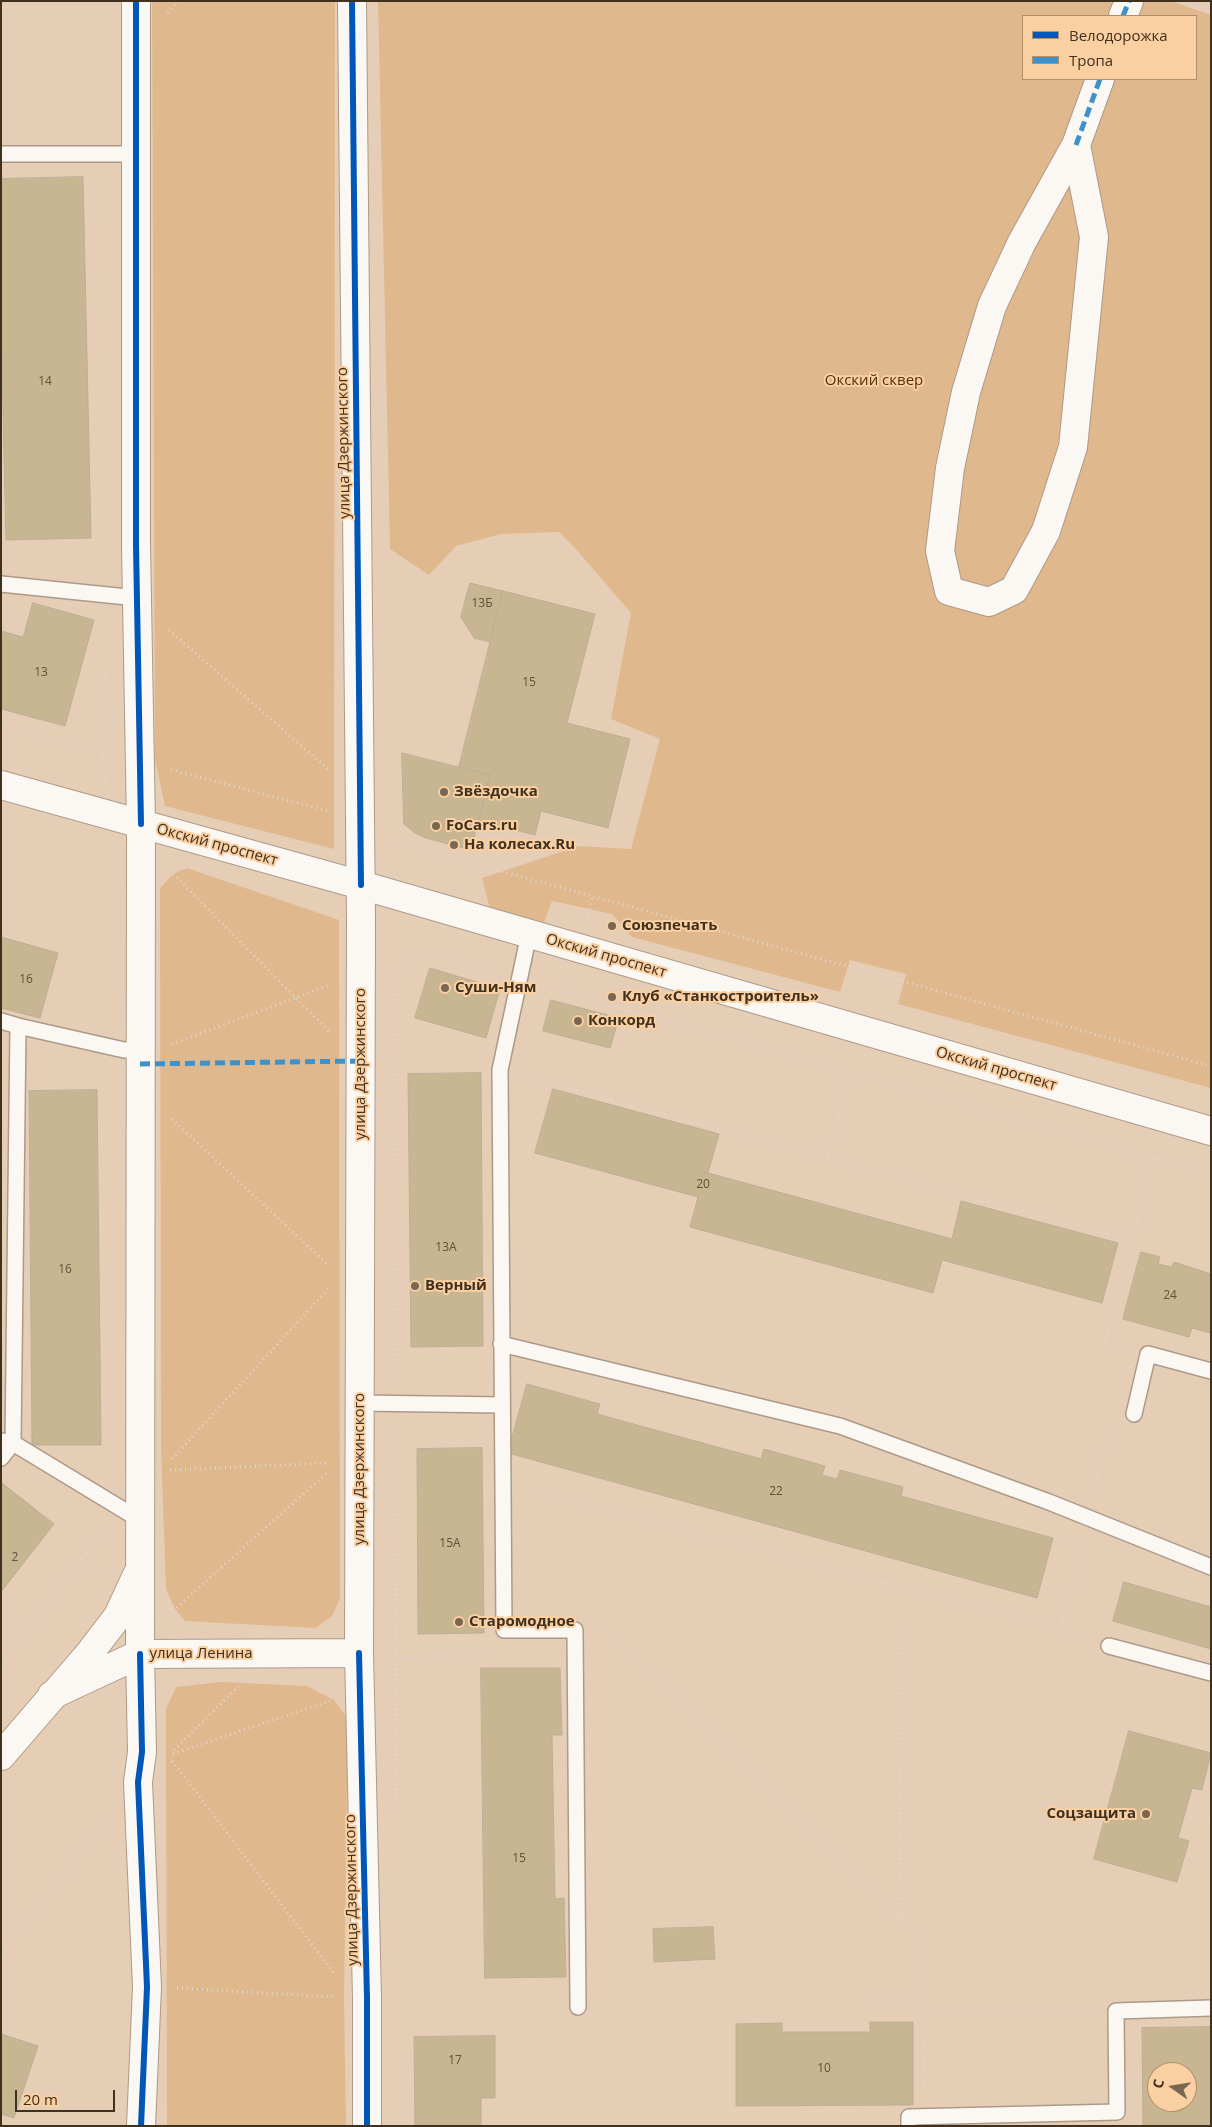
<!DOCTYPE html>
<html>
<head>
<meta charset="utf-8">
<style>
  body { margin:0 }
  #map { position:relative; width:1212px; height:2127px; overflow:hidden; background:#e6ceb6; font-family:"Open Sans",sans-serif }
  canvas { display:block }
  .frame { position:absolute; inset:0; border:2px solid #40301e; pointer-events:none }
  .legend { position:absolute; left:1022px; top:15px; width:175px; height:65px; box-sizing:border-box; background:#facfa2; border:1px solid #b08f6d; margin:0; padding:6px 9px; list-style:none; font-size:15px; color:#40301e }
  .legend li { display:flex; align-items:center; gap:10px; height:25px }
  .legend b { width:25px; border:1px solid #b08f6d }
  .north { position:absolute; left:1147px; top:2062px; width:50px; height:50px; box-sizing:border-box; background:#facfa2; border:1px solid #b08f6d; border-radius:50%; rotate:283deg; font-size:14px; font-weight:700; line-height:20px; text-align:center; color:#40301e }
  .north::after { content:''; display:block; margin:auto; width:18px; height:22px; background:#7a6753; clip-path:polygon(50% 0,100% 100%,50% 72%,0 100%) }
  .scale { position:absolute; left:15px; top:2090px; width:100px; height:22px; box-sizing:border-box; border:2px solid #40301e; border-top:0; padding-left:6px; font-size:15px; line-height:18px; white-space:nowrap; color:#40301e; -webkit-text-stroke:4px #facfa2; paint-order:stroke }
</style>
</head>
<body>
<div id="map">
<canvas width="1212" height="2127"></canvas>
<div class="frame"></div>
<ul class="legend">
<li><b style="height:6px;background:#0057b8"></b>Велодорожка</li>
<li><b style="height:6px;background:#3f91ca"></b>Тропа</li>
</ul>
<div class="north">С</div>
<div class="scale">20 m</div>
</div>
<script>
const c = document.querySelector('canvas').getContext('2d');
c.lineJoin = 'round';
function fill(path, color) { c.fillStyle = color; c.fill(path, 'evenodd'); }
function trace(path, color, width, dash) { c.strokeStyle = color; c.lineWidth = width; c.lineCap = dash ? 'butt' : 'round'; c.setLineDash(dash || []); c.stroke(path); }
function write(font, color, halo, rows, align = 'center') {
  c.font = font + ' "Open Sans",sans-serif'; c.lineWidth = 4; c.setLineDash([]); c.textBaseline = 'middle'; c.strokeStyle = halo; c.fillStyle = color; for (const [text, x, y, turn = 0] of rows) {
    c.save(); c.translate(x, y); c.rotate((+turn || 0) * Math.PI / 180); c.textAlign = isNaN(turn) ? turn : align; if (halo) c.strokeText(text, 0, 0); c.fillText(text, 0, 0); c.restore();
  }
}
const green = new Path2D(`
  M 152,1 L 335,1 L 334,849 L 165,806 L 155,760 Z
  M 378,1 L 1171,1 L 1211,15 L 1211,1088 L 898,1004 L 906,974 L 850,960 L 840,992 L 632,937 L 612,914 L 552,901 L 544,922 L 490,909 L 482,878 L 579,846 L 631,849 L 660,739 L 611,719 L 631,613 L 575,548 L 559,532 L 501,534 L 456,546 L 429,575 L 390,549 ZM 1023,16 L 1196,16 L 1196,79 L 1023,79 Z
  M 187,868 L 339,920 L 340,1599 L 332,1616 L 315,1628 L 185,1621 L 175,1609 L 166,1589 L 161,1447 L 160,888 L 173,874 Z
  M 220,1682 L 307,1686 L 334,1700 L 348,1719 L 344,1998 L 346,2126 L 167,2126 L 166,1709 L 176,1687 Z`);
const building = new Path2D(`
  M 83,177 L 91,538 L 6,540 L 1,325 L 1,179 Z
  M 470,583 L 503,591 L 490,642 L 474,638 L 461,617 Z
  M 503,591 L 595,614 L 567,723 L 630,739 L 608,828 L 541,811 L 535,835 L 478,821 L 490,775 L 459,767 Z
  M 33,603 L 94,620 L 65,726 L 1,709 L 1,631 L 23,637 Z
  M 402,753 L 490,775 L 471,850 L 426,838 L 415,833 L 404,824 Z
  M 1,937 L 58,953 L 40,1018 L 1,1008 Z
  M 430,968 L 500,989 L 486,1038 L 415,1018 Z
  M 551,1000 L 619,1018 L 610,1048 L 543,1031 Z
  M 481,1073 L 483,1346 L 411,1347 L 408,1074 Z
  M 553,1089 L 719,1134 L 708,1173 L 952,1239 L 961,1201 L 1118,1243 L 1102,1303 L 942,1260 L 933,1293 L 690,1227 L 698,1197 L 535,1153 Z
  M 97,1090 L 101,1445 L 32,1445 L 29,1091 Z
  M 1141,1252 L 1160,1257 L 1158,1264 L 1172,1267 L 1174,1262 L 1211,1274 L 1211,1333 L 1192,1328 L 1189,1337 L 1123,1319 Z
  M 527,1384 L 600,1404 L 597,1414 L 761,1459 L 764,1449 L 825,1466 L 822,1475 L 837,1479 L 840,1470 L 903,1487 L 901,1496 L 1053,1538 L 1037,1598 L 508,1453 Z
  M 482,1448 L 484,1633 L 418,1634 L 417,1449 Z
  M 2,1483 L 54,1524 L 1,1592 L 1,1484 Z
  M 1124,1582 L 1211,1607 L 1211,1649 L 1113,1621 Z
  M 481,1668 L 560,1668 L 562,1735 L 552,1735 L 555,1899 L 564,1898 L 566,1977 L 485,1978 Z
  M 1129,1731 L 1211,1753 L 1202,1790 L 1192,1788 L 1178,1838 L 1189,1841 L 1177,1882 L 1094,1859 Z
  M 713,1927 L 715,1959 L 654,1962 L 653,1929 Z
  M 870,2022 L 913,2022 L 913,2105 L 736,2106 L 736,2024 L 782,2023 L 782,2032 L 870,2032 Z
  M 1211,2027 L 1211,2126 L 1143,2126 L 1142,2028 ZM 1157,2072 L 1187,2072 L 1187,2102 L 1157,2102 Z
  M 1,2034 L 38,2046 L 14,2118 L 1,2114 Z
  M 495,2036 L 495,2098 L 481,2098 L 481,2126 L 415,2126 L 414,2037 Z`);
const path = new Path2D(`
  M 168,13 L 178,1
  M 169,630 L 328,769
  M 105,672 L 103,753 L 105,783
  M 1,725 L 104,753
  M 171,770 L 329,811
  M 391,841 L 1211,1066
  M 173,874 L 329,1031
  M 587,919 L 593,896
  M 543,986 L 1211,1174
  M 569,993 L 572,979
  M 172,1044 L 330,985
  M 524,1077 L 1132,1240
  M 172,1119 L 328,1265
  M 827,1158 L 850,1072
  M 1125,1348 L 1105,1343 L 1153,1158
  M 397,1380 L 398,981 C 400,972 406,960 416,957 C 433,952 478,968 496,974
  M 172,1459 L 328,1289
  M 170,1470 L 328,1463
  M 528,1490 L 1061,1628 L 1087,1638
  M 1093,1494 L 1111,1423
  M 80,1559 L 103,1577
  M 172,1609 L 175,1609 L 328,1472
  M 898,1628 L 901,1919
  M 1061,1628 L 1081,1556 L 1070,1537
  M 605,1629 L 915,1933 L 915,2000 L 923,2011 L 924,2091
  M 397,1658 L 479,1656 L 487,1647
  M 1,1665 L 104,1528
  M 174,1750 L 239,1686
  M 173,1754 L 330,1701
  M 172,1761 L 334,1973
  M 396,1810 L 397,1429
  M 1193,1814 L 1211,1818
  M 1,1953 L 108,1820
  M 177,1988 L 335,1997
  M 870,2001 L 915,2000
  M 923,2011 L 1092,2011`);
const lane = new Path2D(`
  M 1,154 L 137,154
  M 1,584 L 137,598
  M 529,934 L 500,1070 L 504,1630 L 575,1630 L 578,2007
  M 1,1021 L 18,1026 L 13,1443 L 1,1458
  M 18,1026 L 124,1050 L 140,1049
  M 501,1344 L 840,1426 L 1049,1502 L 1211,1567
  M 360,1403 L 502,1405
  M 1134,1414 L 1148,1354 L 1211,1371
  M 1,1441 L 13,1443 L 140,1520
  M 1109,1646 L 1211,1673
  M 909,2126 L 909,2117 L 1117,2112 L 1116,2011 L 1211,2008`);
const street = new Path2D(`
  M 136,1 L 136,545 L 141,824
  M 1123,16 L 1129,1
  M 1076,145 L 1094,237 L 1073,447 L 1046,531 L 1014,590 L 989,602 L 949,591 L 940,551 L 950,468 L 966,392 L 992,306 L 1022,242 L 1076,145 L 1100,79
  M 140,1654 L 142,1752 L 138,1782 L 147,1987 L 141,2126`);
const secondary = new Path2D(`
  M 352,1 L 361,921 L 359,1653 L 367,1998 L 367,2126
  M 1,785 L 361,885 L 1211,1131
  M 140,1654 L 141,824
  M 52,1695 L 140,1654 L 359,1653
  M 1,1756 L 89,1654 L 118,1616 L 137,1575`);
const quiet = new Path2D(`
  M 1123,16 L 1129,1
  M 1076,145 L 1100,79
  M 140,1064 L 361,1061`);
const cycleway = new Path2D(`
  M 136,1 L 136,545 L 141,824
  M 352,1 L 361,885
  M 359,1653 L 367,1998 L 367,2126
  M 140,1654 L 142,1752 L 138,1782 L 147,1987 L 141,2126`);
const markers = [
  [444,792,5,"#7a6753"],
  [436,826,5,"#7a6753"],
  [454,845,5,"#7a6753"],
  [612,926,5,"#7a6753"],
  [445,988,5,"#7a6753"],
  [612,997,5,"#7a6753"],
  [578,1021,5,"#7a6753"],
  [415,1286,5,"#7a6753"],
  [459,1622,5,"#7a6753"],
  [1146,1814,5,"#7a6753"]
];
const numberNames = [
  ["14",45,382],
  ["13Б",482,604],
  ["13",41,673],
  ["15",529,683],
  ["16",26,980],
  ["20",703,1185],
  ["13А",446,1248],
  ["16",65,1270],
  ["24",1170,1296],
  ["22",776,1492],
  ["15А",450,1544],
  ["2",15,1558],
  ["15",519,1859],
  ["17",455,2061],
  ["10",824,2069]
];
const parkNames = [
  ["Окский сквер",874,381]
];
const streetNames = [
  ["улица Дзержинского",344,443,-91],
  ["Окский проспект",217,845,15],
  ["Окский проспект",606,956,16],
  ["улица Дзержинского",361,1064,-90],
  ["Окский проспект",996,1069,16],
  ["улица Дзержинского",360,1469,-90],
  ["улица Ленина",201,1654],
  ["улица Дзержинского",352,1890,-91]
];
const poiNames = [
  ["Звёздочка",454,792],
  ["FoCars.ru",446,826],
  ["На колесах.Ru",464,845],
  ["Союзпечать",622,926],
  ["Суши-Ням",455,988],
  ["Клуб «Станкостроитель»",622,997],
  ["Конкорд",588,1021],
  ["Верный",425,1286],
  ["Старомодное",469,1622],
  ["Соцзащита",1136,1814,"right"]
];
fill(green, '#e0b88d');
fill(building, '#c8b592');
trace(building, '#bcae98', 1);
trace(lane, '#ac9a87', 18);
trace(street, '#ac9a87', 30);
trace(secondary, '#ac9a87', 30);
trace(path, '#dfd7cf', 3, [1, 4]);
trace(lane, '#fbf8f4', 15);
trace(street, '#fbf8f4', 28);
trace(secondary, '#fbf8f4', 28);
trace(quiet, '#3f91ca', 5, [10, 5]);
trace(cycleway, '#0057b8', 6);
for (const [x, y, r, color] of markers) { const dot = new Path2D(); dot.arc(x, y, r, 0, 2 * Math.PI); c.fillStyle = color; c.fill(dot); trace(dot, '#facfa2', 2); }
write('12px', '#62513b', null, numberNames);
write('15px', '#523208', '#facfa2', parkNames);
write('15px', '#40301e', '#facfa2', streetNames);
write('bold 15px', '#40301e', '#facfa2', poiNames, 'left');
</script>
</body>
</html>
